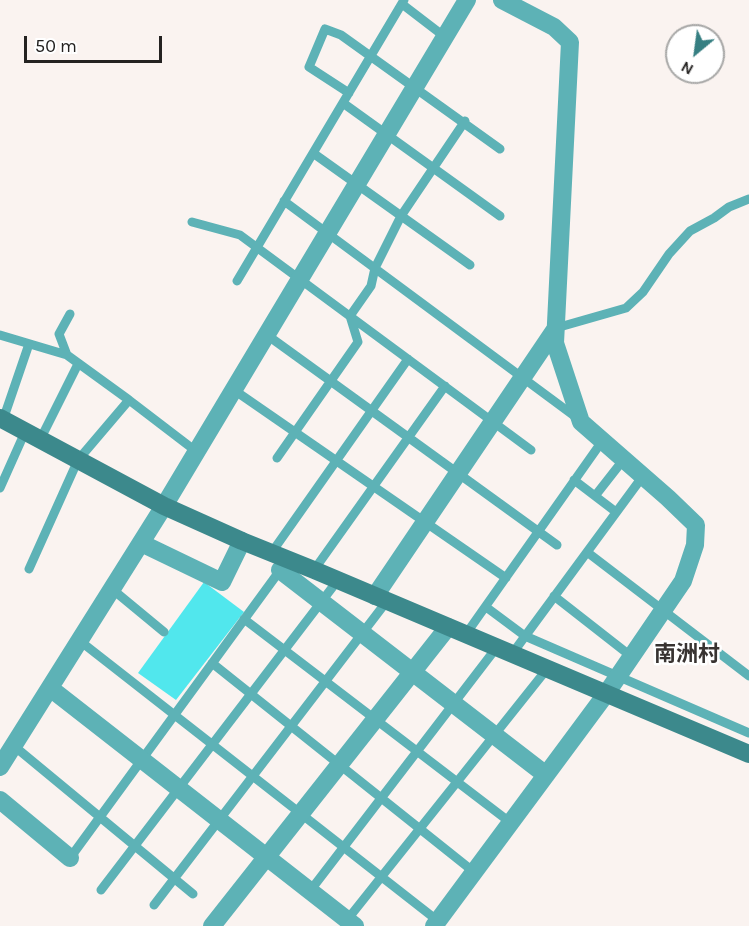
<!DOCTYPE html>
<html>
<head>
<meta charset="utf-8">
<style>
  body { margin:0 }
  #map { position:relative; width:749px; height:926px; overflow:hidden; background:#faf3f0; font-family:Karla,sans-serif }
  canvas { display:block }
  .north { position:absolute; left:665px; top:24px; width:60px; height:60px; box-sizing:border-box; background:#fff; border:2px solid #a7a7a6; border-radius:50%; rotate:209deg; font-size:16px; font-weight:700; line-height:24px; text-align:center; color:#242221 }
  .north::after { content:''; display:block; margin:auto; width:21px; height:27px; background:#367f82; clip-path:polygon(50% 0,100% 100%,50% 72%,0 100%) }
  .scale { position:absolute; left:24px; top:36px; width:138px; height:27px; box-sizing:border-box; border:3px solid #242221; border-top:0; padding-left:8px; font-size:18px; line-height:21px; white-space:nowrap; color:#242221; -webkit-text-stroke:4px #fff; paint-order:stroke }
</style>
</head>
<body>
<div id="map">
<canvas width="749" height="926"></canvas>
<div class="north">N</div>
<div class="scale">50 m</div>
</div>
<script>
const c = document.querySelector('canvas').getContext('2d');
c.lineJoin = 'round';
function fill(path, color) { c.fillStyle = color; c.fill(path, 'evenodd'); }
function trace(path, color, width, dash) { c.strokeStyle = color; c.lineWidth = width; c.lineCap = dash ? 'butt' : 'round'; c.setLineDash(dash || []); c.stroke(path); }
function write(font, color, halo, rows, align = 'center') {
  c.font = font + ' Karla,"Noto Sans SC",sans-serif'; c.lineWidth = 5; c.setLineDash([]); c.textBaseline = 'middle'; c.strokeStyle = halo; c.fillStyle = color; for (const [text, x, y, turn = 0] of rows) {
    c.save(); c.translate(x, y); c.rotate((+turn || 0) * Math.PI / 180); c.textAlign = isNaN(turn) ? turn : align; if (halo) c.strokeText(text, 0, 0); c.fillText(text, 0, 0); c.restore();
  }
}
const water = new Path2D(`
  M 204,582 L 244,612 L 176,700 L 138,673 Z`);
const lane = new Path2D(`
  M 402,4 L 445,37
  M 349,93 L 309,67 L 325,29 L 341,35 L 500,149
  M 343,103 L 500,216
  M 313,153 L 470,265
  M 284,201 L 577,418
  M 192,222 L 240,235 L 531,450
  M 237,281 L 404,0
  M 556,328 L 626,308 L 643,292 L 669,254 L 690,231 L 714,218 L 729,207 L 749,199
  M 0,335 L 67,355 L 129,400 L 197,452
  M 267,335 L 557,545
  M 67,355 L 59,334 L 70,314
  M 234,390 L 506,578
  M 3,420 L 29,344
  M 40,440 L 78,364
  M 277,458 L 358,342 L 350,316 L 371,286 L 375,268 L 401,216 L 465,121
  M 574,480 L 616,512
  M 0,488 L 25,432
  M 595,496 L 624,459
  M 272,552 L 408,359
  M 587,552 L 749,676
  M 29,569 L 78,460 L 129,400
  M 314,570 L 445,386
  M 112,589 L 164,632
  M 554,596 L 632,657
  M 486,607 L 525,636 L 749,733
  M 244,619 L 511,823
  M 466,634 L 603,440
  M 80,641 L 438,921
  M 512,654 L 643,476
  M 212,663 L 474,872
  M 14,746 L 193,894
  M 70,858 L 281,569
  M 101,890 L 338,580
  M 310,891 L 497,647
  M 154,905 L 387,601
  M 347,920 L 547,669`);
const street = new Path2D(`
  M 141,543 L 222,582 L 242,541
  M 280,570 L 546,775
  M 375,596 L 556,328
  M 50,688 L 355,926
  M 0,767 L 164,506 L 467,0
  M 0,800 L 70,858
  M 212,926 L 448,627
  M 434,926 L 606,694 L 683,581 L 695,545 L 696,525 L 668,498 L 581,422 L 555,343 L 570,42 L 554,27 L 502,0`);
const secondary = new Path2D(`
  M 0,418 L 164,506 L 242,541 L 314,570 L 749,754`);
const quarterNames = [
  ["南洲村",687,655]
];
fill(water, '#51e7ed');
trace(lane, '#5db2b6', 9);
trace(street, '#5db2b6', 18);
trace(secondary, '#3c898c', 18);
write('bold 22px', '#383331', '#fff', quarterNames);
</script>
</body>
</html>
